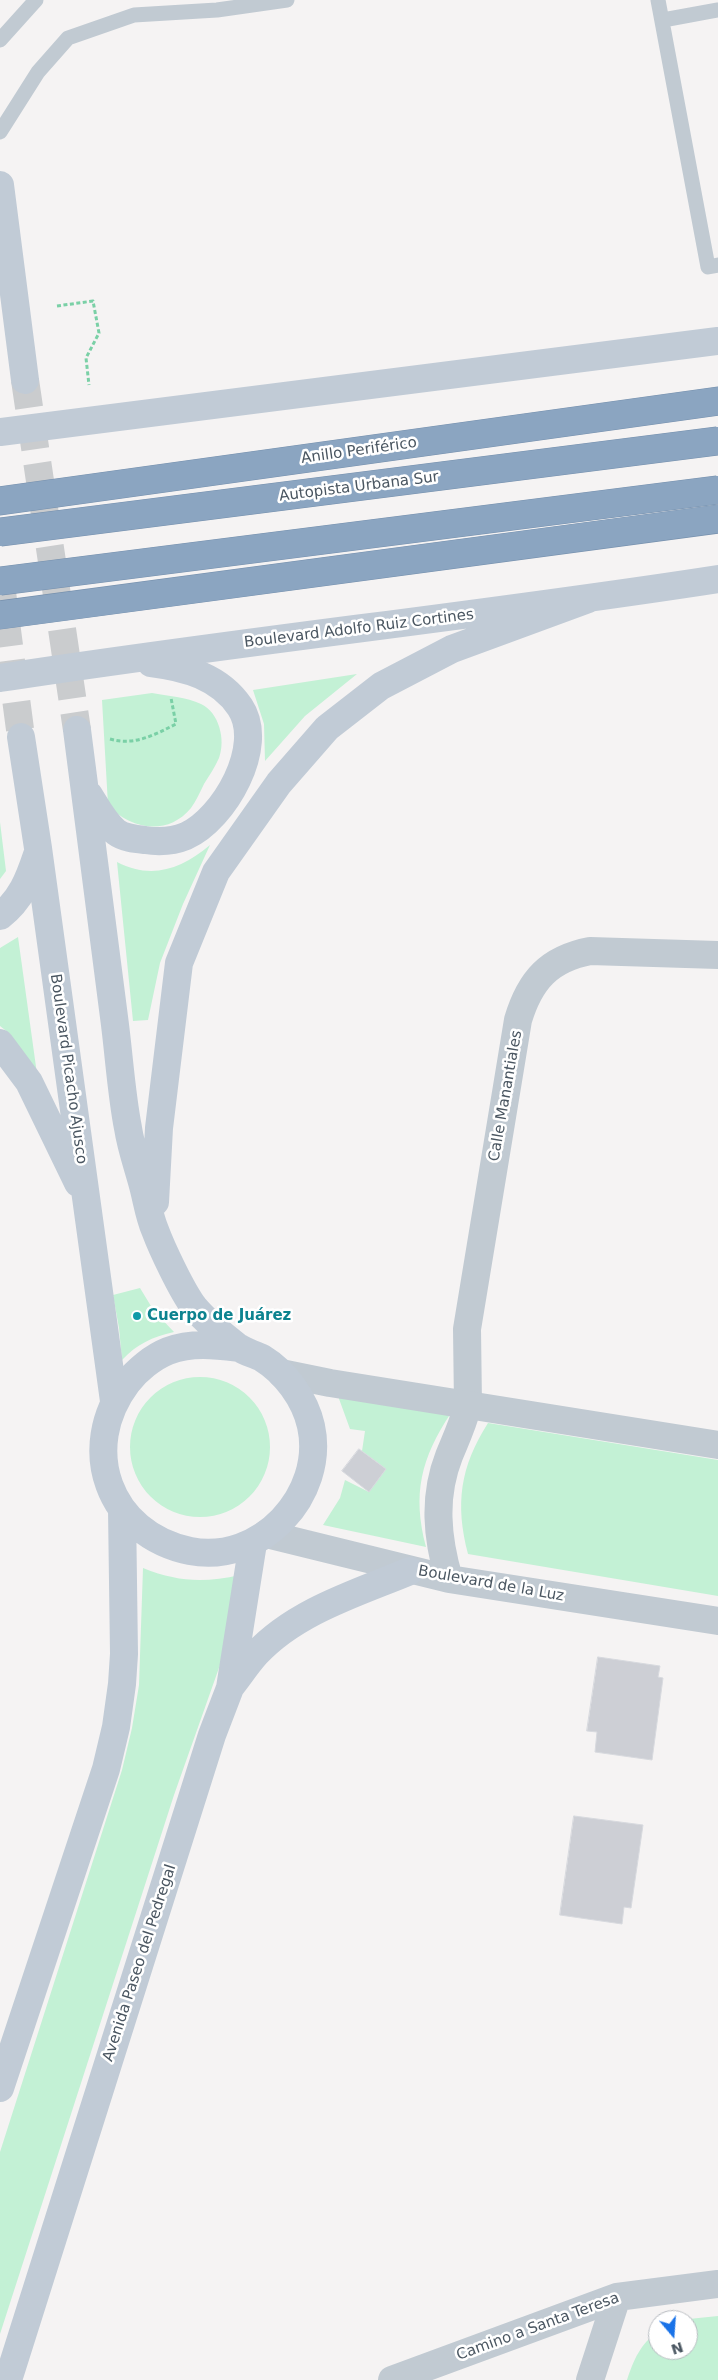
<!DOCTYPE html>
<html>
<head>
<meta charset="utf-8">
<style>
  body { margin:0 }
  #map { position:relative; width:718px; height:2380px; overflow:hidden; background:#f5f3f3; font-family:"DejaVu Sans",sans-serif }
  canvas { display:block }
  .north { position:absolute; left:648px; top:2310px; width:50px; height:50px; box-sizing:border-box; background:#fff; border:1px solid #b7bbc0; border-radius:50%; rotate:162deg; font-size:14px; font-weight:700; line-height:20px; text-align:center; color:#4a5661 }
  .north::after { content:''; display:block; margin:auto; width:18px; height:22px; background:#1a73e8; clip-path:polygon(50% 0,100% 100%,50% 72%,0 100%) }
</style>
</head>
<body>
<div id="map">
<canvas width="718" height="2380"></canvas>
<div class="north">N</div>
</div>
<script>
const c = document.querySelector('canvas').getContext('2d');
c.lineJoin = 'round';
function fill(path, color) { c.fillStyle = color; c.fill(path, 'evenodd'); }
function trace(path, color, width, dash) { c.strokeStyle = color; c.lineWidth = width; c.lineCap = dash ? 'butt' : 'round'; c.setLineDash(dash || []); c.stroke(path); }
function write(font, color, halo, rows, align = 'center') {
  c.font = font + ' "DejaVu Sans",sans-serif'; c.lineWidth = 5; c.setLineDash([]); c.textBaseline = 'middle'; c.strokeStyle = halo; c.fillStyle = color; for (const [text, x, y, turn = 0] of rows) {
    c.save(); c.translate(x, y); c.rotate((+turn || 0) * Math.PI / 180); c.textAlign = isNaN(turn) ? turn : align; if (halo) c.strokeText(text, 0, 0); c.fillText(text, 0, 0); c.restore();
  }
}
const green = new Path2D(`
  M 357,674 L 305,716 L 265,761 L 264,724 L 253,690 Z
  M 152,693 C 167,696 187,697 201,704 C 219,712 226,740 219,758 C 215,767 209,776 204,784 C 200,792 196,801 191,808 C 167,837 130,829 108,805 L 102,700 Z
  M 0,822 L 6,871 L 0,879 Z
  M 210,845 L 183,904 L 160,963 L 148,1020 L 133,1021 L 117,862 C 152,880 181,869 210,845 Z
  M 18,937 L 37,1074 L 10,1034 L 0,1026 L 0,948 Z
  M 140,1288 L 154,1311 L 174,1332 C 152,1337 137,1344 122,1360 L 119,1328 L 113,1295 Z
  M130 1447a70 70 0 1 1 140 0a70 70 0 1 1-140 0Z
  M 338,1396 L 451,1413 C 421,1458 412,1494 426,1547 L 323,1525 L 340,1498 L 345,1480 L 369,1492 L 386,1469 L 362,1451 L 365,1431 L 350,1429 Z
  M 488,1423 L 718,1460 L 718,1596 L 468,1554 C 455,1504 460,1467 488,1423 Z
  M 143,1568 C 178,1582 204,1583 240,1575 L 220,1665 L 174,1795 L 0,2334 L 0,2152 L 122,1770 L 132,1728 L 139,1685 Z
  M 718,2316 L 718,2380 L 627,2380 C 634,2359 640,2345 658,2331 L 658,2350 L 688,2350 L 688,2320 L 679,2320 Z`);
const building = new Path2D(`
  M 359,1449 L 386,1469 L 369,1492 L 342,1471 Z
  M 598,1657 L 660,1666 L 658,1677 L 663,1678 L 652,1760 L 595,1752 L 597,1732 L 587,1731 Z
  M 574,1816 L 643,1825 L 631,1908 L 624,1907 L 622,1924 L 560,1915 Z`);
const secondaryTunnel = new Path2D(`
  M 25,380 L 77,730
  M 0,577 L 21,737`);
const path = new Path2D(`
  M 57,306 L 93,301 L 99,333 L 86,358 L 89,385
  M 110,739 C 135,746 154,735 176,724 L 171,698`);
const service = new Path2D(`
  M 658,0 L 708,267 L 718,265
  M 663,20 L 718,10
  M 0,40 L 36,0
  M 0,132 L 38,72 L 68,38 L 134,15 L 217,10 L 287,0`);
const minor = new Path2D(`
  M 468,1405 L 467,1329 L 518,1020 C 530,980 549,959 590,951 L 718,955
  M 392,2380 L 617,2297 L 718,2284
  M 590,2380 L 617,2297`);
const tertiary = new Path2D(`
  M 281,1373 L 330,1383 L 718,1445
  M 266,1534 L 449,1579 L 718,1621
  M 449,1579 C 437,1538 433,1497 449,1456 C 456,1439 463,1424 468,1405`);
const secondary = new Path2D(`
  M 0,185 L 25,380
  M 0,432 L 718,341
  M 0,678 C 239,641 479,616 718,579
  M 77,730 C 90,825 102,921 114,1017 C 119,1054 121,1092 128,1128 C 131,1148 138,1167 143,1186 C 147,1201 149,1216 155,1230 C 162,1249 182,1291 194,1307 C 204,1319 225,1337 238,1347 C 245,1352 254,1354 262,1358 C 285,1372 305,1399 311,1426 C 326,1495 260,1565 190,1551 C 108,1534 78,1448 127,1383 C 137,1370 153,1357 168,1351 C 192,1342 215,1345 239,1348
  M 21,737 L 38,848 L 114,1401
  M 89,795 C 97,808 104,822 116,832 C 124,838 135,839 145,840 C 158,842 174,841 186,836 C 224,819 266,746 240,707 C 220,677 185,667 151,663
  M 0,916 C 21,900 29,879 37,855
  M 0,1043 L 29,1082 L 78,1183
  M 155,1202 L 159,1128 L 179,963 L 216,872 L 279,783 L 327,728 L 381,686 L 452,649 L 588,599
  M 232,1685 C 240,1675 247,1664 256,1654 C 296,1611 357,1593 410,1571
  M 0,2088 L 106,1769 L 116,1727 L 122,1684 L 124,1654 L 122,1509
  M 8,2380 L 212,1735 L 230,1688 L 253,1543`);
const motorway = new Path2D(`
  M 0,501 L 718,401
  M 0,615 L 718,519`);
const motorwayBridge = new Path2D(`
  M 0,532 L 718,441
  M 0,581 L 718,490`);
const markers = [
  [137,1316,5,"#0f9aa8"]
];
const streetNames = [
  ["Anillo Periférico",359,451,-8],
  ["Autopista Urbana Sur",359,487,-7],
  ["Boulevard Adolfo Ruiz Cortines",359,629,-7],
  ["Boulevard Picacho Ajusco",68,1069,82],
  ["Calle Manantiales",506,1096,-80],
  ["Boulevard de la Luz",491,1584,10],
  ["Avenida Paseo del Pedregal",140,1963,-72],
  ["Camino a Santa Teresa",538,2327,-20]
];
const cultureNames = [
  ["Cuerpo de Juárez",147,1316]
];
fill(green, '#c3f1d5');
fill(building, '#cdcfd5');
trace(building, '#d7d9de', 1);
trace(secondaryTunnel, '#caccce', 28, [28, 14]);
trace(motorway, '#7690ad', 29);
trace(path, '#7ad0a6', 3, [4, 2.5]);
trace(service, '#c1cad2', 15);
trace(minor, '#c1cad2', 28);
trace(tertiary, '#c1cad2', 28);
trace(secondary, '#c1cbd6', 28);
trace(motorway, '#8ba5c1', 28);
trace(motorwayBridge, '#7690ad', 29, []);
trace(motorwayBridge, '#8ba5c1', 28);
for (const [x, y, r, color] of markers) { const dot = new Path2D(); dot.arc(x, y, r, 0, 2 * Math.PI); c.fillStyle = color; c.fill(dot); trace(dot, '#fff', 2); }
write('15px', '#4a5661', '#fff', streetNames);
write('bold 15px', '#0d838f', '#fff', cultureNames, 'left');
</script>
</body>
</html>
